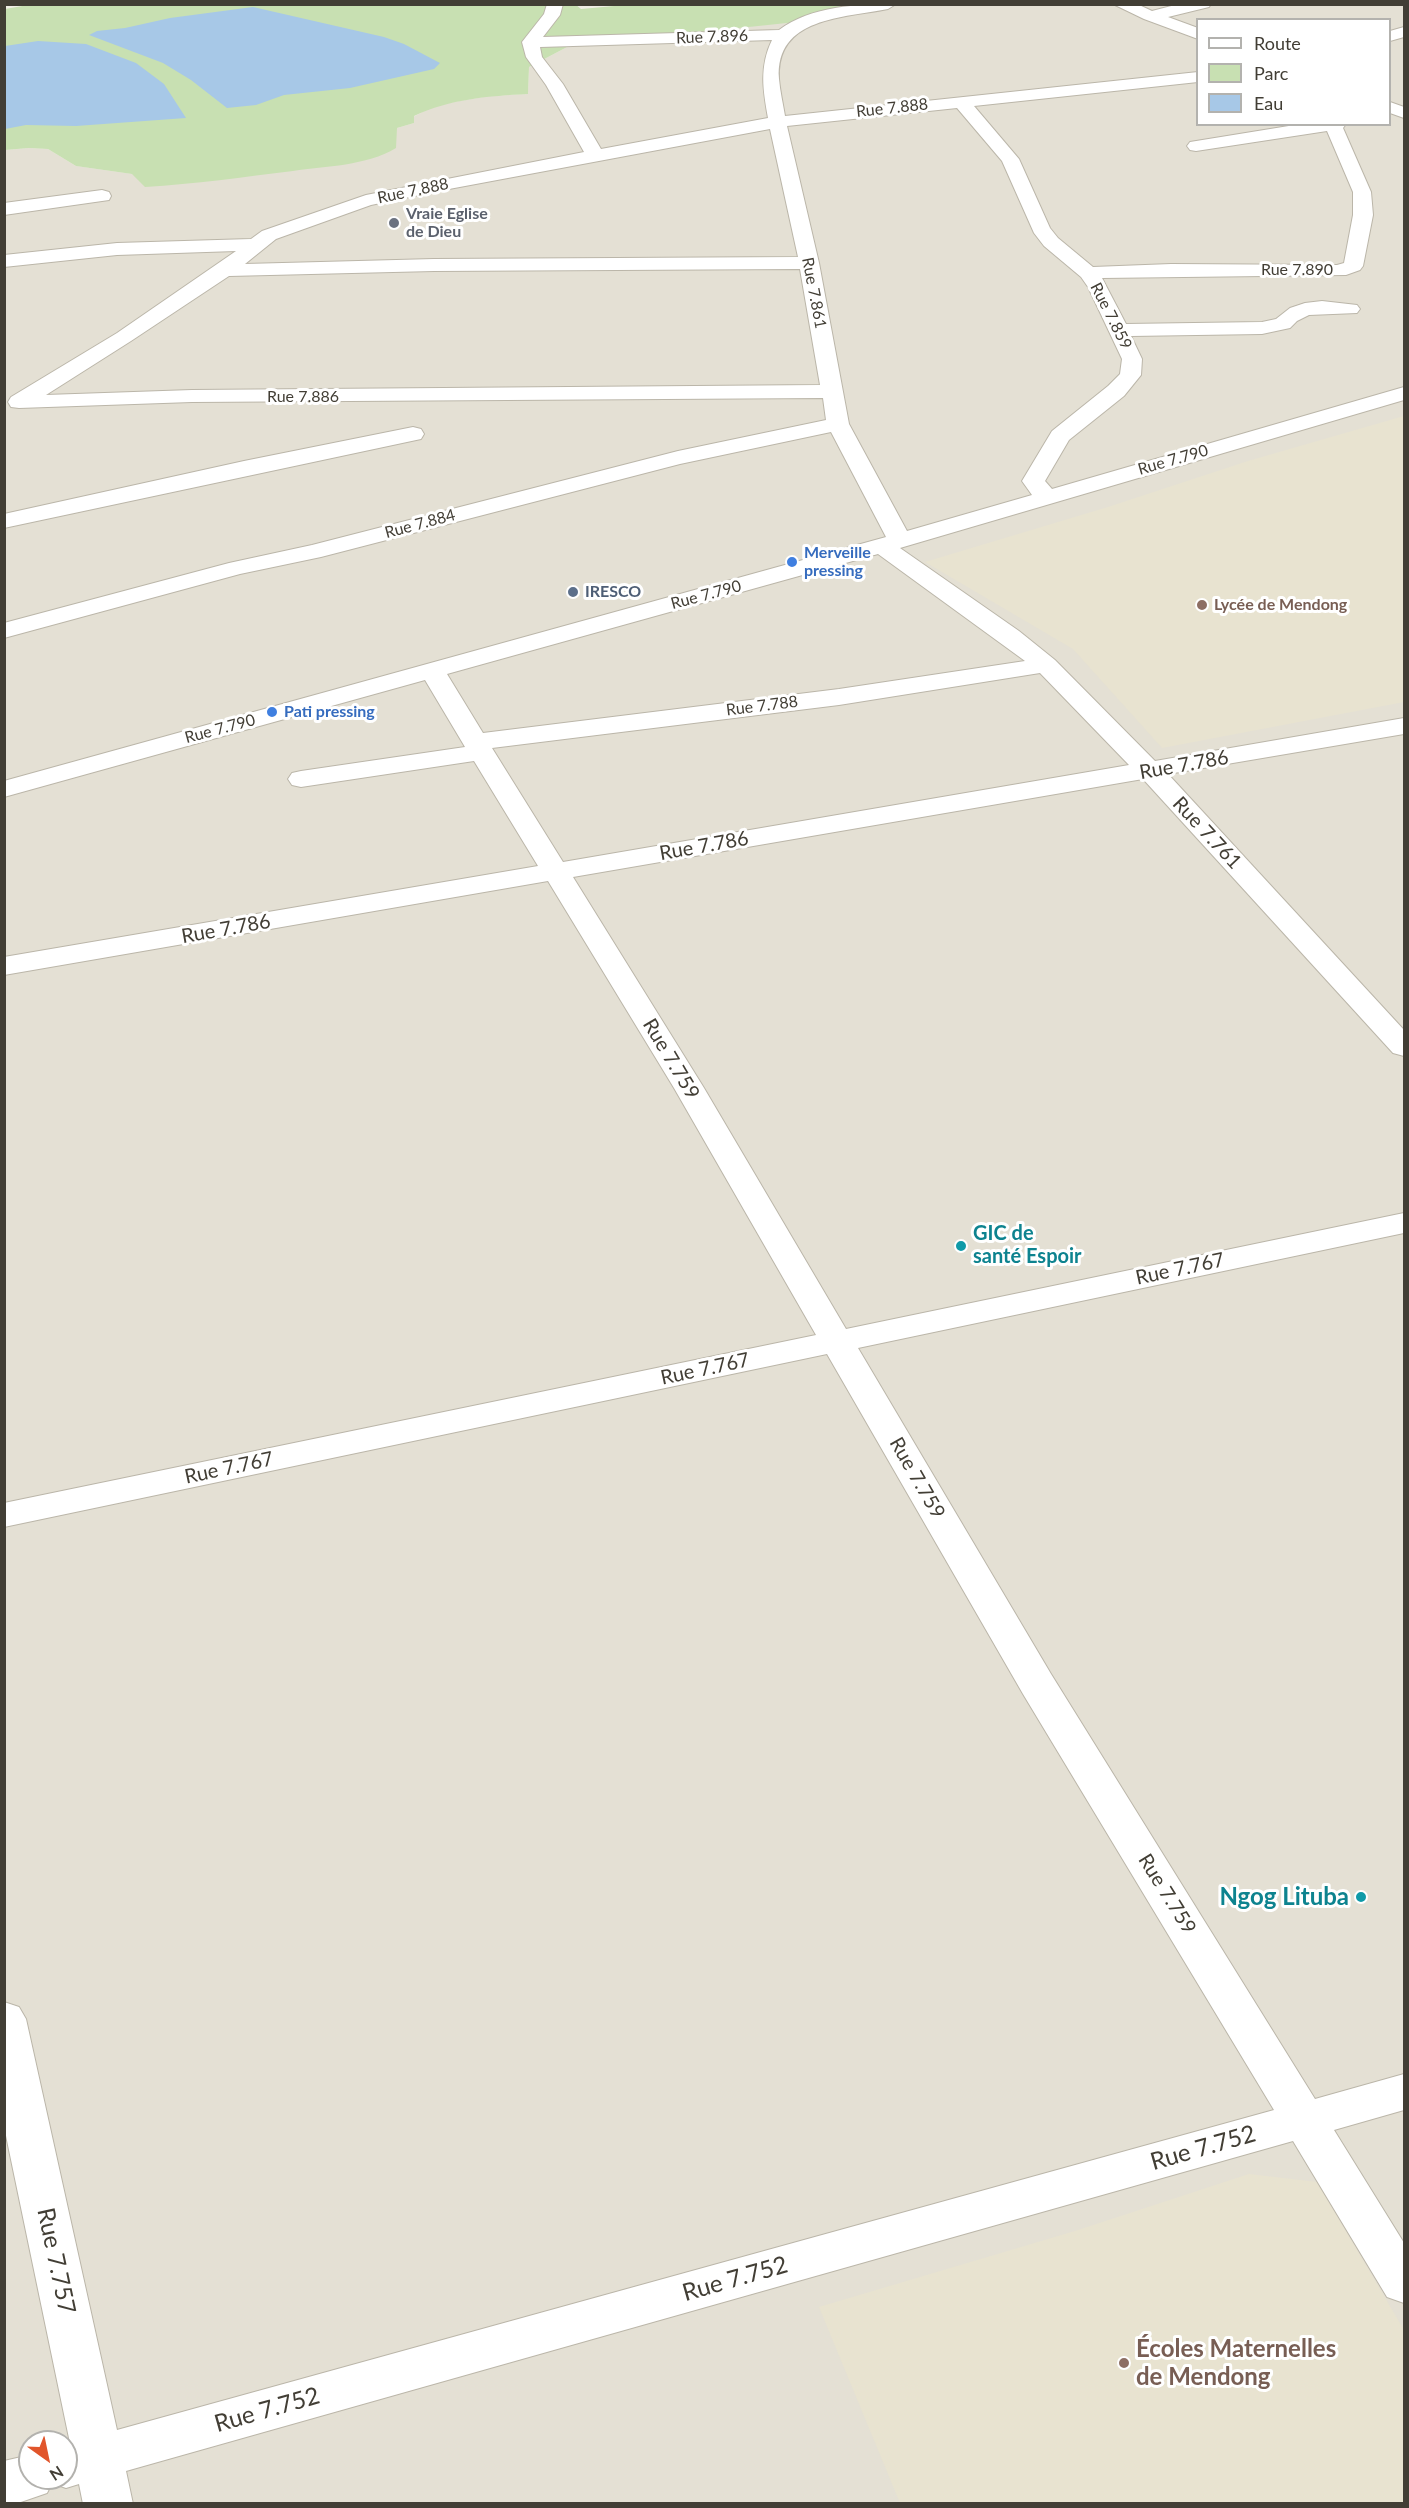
<!DOCTYPE html>
<html>
<head>
<meta charset="utf-8">
<style>
  body { margin:0 }
  #map { position:relative; width:1409px; height:2508px; overflow:hidden; background:#f0eee5; font-family:Lato,sans-serif }
  canvas { display:block }
  .frame { position:absolute; inset:0; border:6px solid #423e35; pointer-events:none }
  .legend { position:absolute; left:1196px; top:18px; width:195px; height:108px; box-sizing:border-box; background:#fff; border:2px solid #b3b2ae; margin:0; padding:8px 10px; list-style:none; font-size:18px; color:#423e35 }
  .legend li { display:flex; align-items:center; gap:12px; height:30px }
  .legend b { width:30px; border:2px solid #b3b2ae }
  .north { position:absolute; left:18px; top:2430px; width:60px; height:60px; box-sizing:border-box; background:#fff; border:2px solid #b3b2ae; border-radius:50%; rotate:147deg; font-size:16px; font-weight:700; line-height:24px; text-align:center; color:#423e35 }
  .north::after { content:''; display:block; margin:auto; width:21px; height:27px; background:#e1552b; clip-path:polygon(50% 0,100% 100%,50% 72%,0 100%) }
</style>
</head>
<body>
<div id="map">
<canvas width="1409" height="2508"></canvas>
<div class="frame"></div>
<ul class="legend">
<li><b style="height:8px;background:#fff"></b>Route</li>
<li><b style="height:16px;background:#c8e0b2"></b>Parc</li>
<li><b style="height:16px;background:#a7c8e7"></b>Eau</li>
</ul>
<div class="north">N</div>
</div>
<script>
const c = document.querySelector('canvas').getContext('2d');
c.lineJoin = 'round';
function fill(path, color) { c.fillStyle = color; c.fill(path, 'evenodd'); }
function trace(path, color, width, dash) { c.strokeStyle = color; c.lineWidth = width; c.lineCap = dash ? 'butt' : 'round'; c.setLineDash(dash || []); c.stroke(path); }
function write(font, color, halo, rows, align = 'center') {
  c.font = font + ' Lato,sans-serif'; c.lineWidth = 6; c.setLineDash([]); c.textBaseline = 'middle'; c.strokeStyle = halo; c.fillStyle = color; for (const [text, x, y, turn = 0] of rows) {
    c.save(); c.translate(x, y); c.rotate((+turn || 0) * Math.PI / 180); c.textAlign = isNaN(turn) ? turn : align; if (halo) c.strokeText(text, 0, 0); c.fillText(text, 0, 0); c.restore();
  }
}
const residential = new Path2D(`
  M 878,5 L 1404,5 L 1404,2503 L 5,2504 L 5,150 L 29,148 L 48,149 L 76,166 L 132,174 L 397,128 L 414,123 L 413,117 L 436,105 L 489,96 L 528,94 L 529,67 L 569,46 L 722,31 ZM 1198,20 L 1390,20 L 1390,124 L 1198,124 ZM 30,2442 L 66,2442 L 66,2478 L 30,2478 Z`);
const education = new Path2D(`
  M 1404,416 L 1404,702 L 1162,748 L 1073,649 L 925,562 L 1108,507 L 1248,461 Z
  M 1249,2174 L 1317,2182 L 1404,2330 L 1404,2503 L 900,2503 L 819,2307 L 1075,2231 Z`);
const green = new Path2D(`
  M 34,4 L 575,4 L 581,9 L 636,4 L 878,5 L 815,20 L 569,46 L 529,67 L 528,94 C 489,96 450,99 414,116 L 414,123 L 397,128 L 396,148 C 366,166 326,166 293,171 C 244,177 195,184 145,187 L 132,174 L 76,166 L 48,149 L 29,148 L 5,150 L 5,9 Z`);
const water = new Path2D(`
  M 253,7 L 384,37 L 404,44 L 440,63 L 434,69 L 350,88 L 284,95 L 256,105 L 227,108 L 191,80 L 163,63 L 89,35 L 97,31 L 125,28 L 170,18 Z
  M 38,41 L 86,44 L 136,63 L 164,84 L 186,118 L 76,126 L 26,125 L 5,129 L 5,46 Z`);
const minor = new Path2D(`
  M 547,4 L 563,4 L 560,15 L 543,37 L 779,30 C 811,6 858,4 896,4 L 888,9 C 844,18 775,17 779,79 C 780,91 783,104 785,116 L 1198,72 L 1198,82 L 974,106 L 1019,159 L 1050,228 L 1058,238 L 1093,267 L 1171,264 L 1337,265 L 1344,263 L 1353,215 L 1353,192 L 1327,131 L 1196,151 L 1190,150 L 1187,146 L 1190,142 L 1301,124 L 1346,124 L 1343,128 L 1371,192 L 1373,215 L 1363,266 L 1360,270 L 1346,275 L 1102,278 L 1126,324 L 1262,322 L 1276,319 L 1290,308 L 1305,303 L 1322,301 L 1357,305 L 1360,309 L 1357,313 L 1309,315 L 1297,321 L 1290,328 L 1262,334 L 1131,336 L 1142,359 L 1141,375 L 1124,396 L 1069,440 L 1045,481 L 1052,489 L 1404,387 L 1404,400 L 900,548 L 1019,631 L 1055,660 L 1155,761 L 1404,718 L 1404,734 L 1168,774 L 1404,1030 L 1404,1056 L 1393,1053 L 1143,779 L 573,877 L 704,1088 L 846,1329 L 1404,1213 L 1404,1233 L 858,1348 L 1051,1674 L 1315,2099 L 1404,2074 L 1404,2110 L 1334,2130 L 1404,2243 L 1404,2303 L 1387,2297 L 1293,2141 L 126,2471 L 133,2504 L 83,2504 L 79,2484 L 66,2488 L 52,2483 L 47,2493 L 15,2504 L 4,2504 L 4,2461 L 30,2455 L 30,2478 L 66,2478 L 66,2444 L 70,2443 L 4,2126 L 4,2002 L 19,2007 L 26,2019 L 117,2430 L 1274,2110 L 1023,1694 L 827,1354 L 4,1527 L 4,1503 L 816,1335 L 674,1088 L 548,881 L 4,975 L 4,957 L 538,866 L 474,761 L 301,787 L 292,785 L 288,779 L 292,773 L 301,771 L 465,747 L 425,680 L 4,797 L 4,781 L 886,537 L 831,432 L 680,464 L 321,557 L 240,574 L 4,638 L 4,623 L 229,563 L 312,545 L 678,451 L 826,420 L 823,398 L 192,402 L 19,408 L 11,407 L 8,402 L 11,397 L 117,333 L 236,251 L 117,255 L 4,267 L 4,255 L 117,243 L 251,239 L 262,231 L 366,195 L 584,152 L 546,85 L 526,57 L 522,42 L 544,14 ZM 772,40 C 759,67 763,90 768,118 L 601,149 L 563,84 L 542,57 L 540,47 ZM 957,108 L 1002,161 L 1034,233 L 1044,246 L 1081,277 L 1088,287 L 1122,359 L 1120,374 L 1108,386 L 1052,431 L 1022,481 L 1032,495 L 907,531 L 849,424 L 819,263 L 787,126 ZM 770,129 L 798,257 L 434,259 L 245,264 L 276,239 L 371,205 L 433,192 ZM 800,269 L 820,385 L 192,390 L 46,395 L 131,341 L 229,276 L 434,271 ZM 878,554 L 1025,661 L 839,689 L 483,733 L 447,674 ZM 1040,673 L 1129,765 L 563,862 L 492,748 L 839,705 Z
  M 1113,4 L 1137,4 L 1152,11 L 1179,4 L 1211,4 L 1209,7 L 1168,17 L 1198,28 L 1198,39 L 1144,19 Z
  M 1404,27 L 1404,37 L 1390,41 L 1390,31 Z
  M 1390,102 L 1404,107 L 1404,118 L 1390,113 Z
  M 102,190 L 109,192 L 111,196 L 109,200 L 4,215 L 4,203 Z
  M 413,427 L 421,429 L 424,434 L 421,439 L 4,528 L 4,514 L 244,461 Z`);
const markers = [
  [394,223,6,"#6b7280"],
  [792,562,6,"#3f7fe0"],
  [573,592,6,"#5c6f8a"],
  [1202,605,6,"#8d6e63"],
  [272,712,6,"#3f7fe0"],
  [961,1246,6,"#0f9aa8"],
  [1361,1897,6,"#0f9aa8"],
  [1124,2363,6,"#8d6e63"]
];
const farStreetnames = [
  ["Rue 7.896",712,37,-2],
  ["Rue 7.888",892,108,-6],
  ["Rue 7.888",413,191,-12],
  ["Rue 7.890",1297,270],
  ["Rue 7.861",814,293,79],
  ["Rue 7.859",1111,316,63],
  ["Rue 7.886",303,397],
  ["Rue 7.790",1173,460,-16],
  ["Rue 7.884",420,524,-15],
  ["Rue 7.790",706,595,-15],
  ["Rue 7.788",762,706,-7],
  ["Rue 7.790",220,729,-15]
];
const farWorshipnames = [
  ["Vraie Eglise",406,214],
  ["de Dieu",406,232]
];
const farShopnames = [
  ["Merveille",804,553],
  ["pressing",804,571],
  ["Pati pressing",284,712]
];
const farServicenames = [
  ["IRESCO",585,592]
];
const farEducationnames = [
  ["Lycée de Mendong",1214,605]
];
const streetNames = [
  ["Rue 7.786",1184,765,-10],
  ["Rue 7.761",1207,833,47],
  ["Rue 7.786",704,846,-10],
  ["Rue 7.786",226,929,-10],
  ["Rue 7.759",671,1059,59],
  ["Rue 7.767",1180,1269,-12],
  ["Rue 7.767",705,1369,-12],
  ["Rue 7.767",229,1468,-12],
  ["Rue 7.759",917,1478,60],
  ["Rue 7.759",1167,1894,58]
];
const cultureNames = [
  ["GIC de",973,1234],
  ["santé Espoir",973,1257]
];
const nearCulturenames = [
  ["Ngog Lituba",1349,1897]
];
const nearStreetnames = [
  ["Rue 7.752",1203,2148,-16],
  ["Rue 7.757",56,2261,78],
  ["Rue 7.752",735,2279,-16],
  ["Rue 7.752",267,2410,-16]
];
const nearEducationnames = [
  ["Écoles Maternelles",1136,2349],
  ["de Mendong",1136,2377]
];
fill(residential, '#e4e0d4');
fill(education, '#e8e3d0');
fill(green, '#c8e0b2');
fill(water, '#a7c8e7');
trace(minor, '#bbb6a9', 2);
fill(minor, '#fff');
for (const [x, y, r, color] of markers) { const dot = new Path2D(); dot.arc(x, y, r, 0, 2 * Math.PI); c.fillStyle = color; c.fill(dot); trace(dot, '#fff', 2); }
write('16px', '#423e35', '#fff', farStreetnames);
write('bold 16px', '#5b616d', '#fff', farWorshipnames, 'left');
write('bold 16px', '#366cbe', '#fff', farShopnames, 'left');
write('bold 16px', '#4e5e75', '#fff', farServicenames, 'left');
write('bold 16px', '#785e54', '#fff', farEducationnames, 'left');
write('20px', '#423e35', '#fff', streetNames);
write('bold 20px', '#0d838f', '#fff', cultureNames, 'left');
write('bold 24px', '#0d838f', '#fff', nearCulturenames, 'right');
write('24px', '#423e35', '#fff', nearStreetnames);
write('bold 24px', '#785e54', '#fff', nearEducationnames, 'left');
</script>
</body>
</html>
